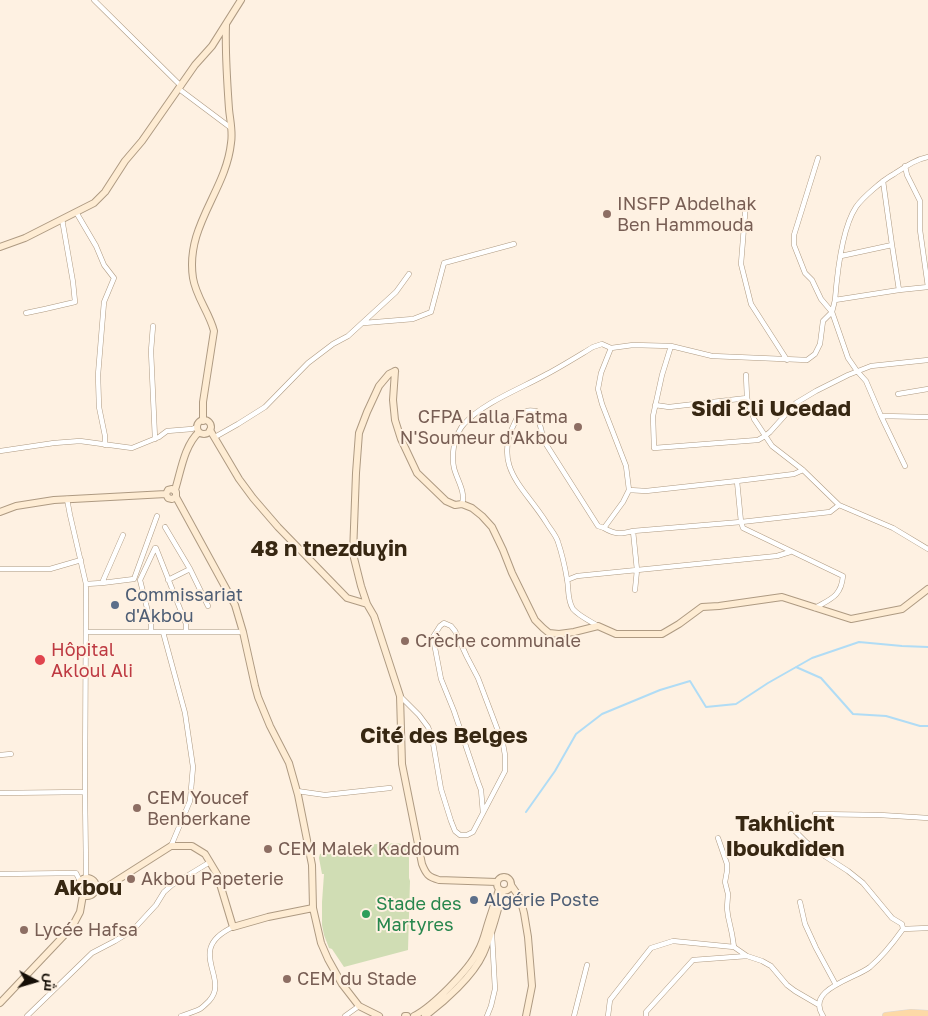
<!DOCTYPE html>
<html>
<head>
<meta charset="utf-8">
<style>
  body { margin:0 }
  #map { position:relative; width:928px; height:1016px; overflow:hidden; background:#fef1e2; font-family:"Golos Text",Cairo,sans-serif }
  canvas { display:block }
  .north { position:absolute; left:10px; top:956px; width:50px; height:50px; -webkit-text-stroke:4px #fef1e2; paint-order:stroke; rotate:96deg; font-size:14px; font-weight:700; line-height:20px; text-align:center; color:#150e06 }
  .north::after { content:''; display:block; margin:auto; width:18px; height:22px; background:#150e06; clip-path:polygon(50% 0,100% 100%,50% 72%,0 100%) }
</style>
</head>
<body>
<div id="map">
<canvas width="928" height="1016"></canvas>
<div class="north">ش</div>
</div>
<script>
const c = document.querySelector('canvas').getContext('2d');
c.lineJoin = 'round';
function fill(path, color) { c.fillStyle = color; c.fill(path, 'evenodd'); }
function trace(path, color, width, dash) { c.strokeStyle = color; c.lineWidth = width; c.lineCap = dash ? 'butt' : 'round'; c.setLineDash(dash || []); c.stroke(path); }
function write(font, color, halo, rows, align = 'center') {
  c.font = font + ' "Golos Text",sans-serif'; c.lineWidth = 4; c.setLineDash([]); c.textBaseline = 'middle'; c.strokeStyle = halo; c.fillStyle = color; for (const [text, x, y, turn = 0] of rows) {
    c.save(); c.translate(x, y); c.rotate((+turn || 0) * Math.PI / 180); c.textAlign = isNaN(turn) ? turn : align; if (halo) c.strokeText(text, 0, 0); c.fillText(text, 0, 0); c.restore();
  }
}
const green = new Path2D(`
  M 397,843 L 405,845 L 409,855 L 409,878 L 410,881 L 408,950 L 344,967 L 332,949 L 329,948 L 324,935 L 322,925 L 322,902 L 324,874 L 322,874 L 319,858 L 320,854 L 323,853 L 323,847 Z`);
const stream = new Path2D(`
  M 796,667 L 821,678 L 853,714 L 886,716 L 920,726 L 928,726
  M 526,812 L 555,771 L 576,734 L 602,714 L 660,690 L 690,681 L 706,707 L 736,704 L 768,683 L 812,658 L 859,642 L 902,646 L 928,647`);
const street = new Path2D(`
  M 94,0 L 181,86
  M 179,89 L 231,128
  M 818,158 L 794,235 L 794,245 L 805,273 L 812,280 L 821,299 L 832,312
  M 746,202 L 741,264 L 751,304 L 787,360
  M 76,212 L 96,246 L 104,265 L 114,278 L 104,302 L 98,375 L 99,407 L 105,436 L 105,445
  M 892,245 L 899,290
  M 841,256 L 892,245 L 883,181
  M 835,300 C 837,275 842,228 856,207 C 863,197 883,180 894,174 C 905,167 914,160 928,157
  M 832,312 L 835,300 L 899,290 L 928,287 L 920,230 L 920,201 L 907,175 L 905,166
  M 26,313 L 45,309 L 75,302 L 73,282 L 62,219
  M 364,323 L 413,319 L 431,312 L 444,263 L 514,244
  M 153,326 L 151,351 L 155,439
  M 671,346 L 662,375 L 653,416 L 654,448 L 758,440 L 765,436 L 770,432 L 796,403 L 816,391 L 848,375 L 871,366 L 928,360
  M 746,375 L 747,398 L 754,419 L 772,446 L 803,470 L 839,505 L 893,528 L 928,549
  M 898,394 L 928,389
  M 655,405 L 669,407 L 747,398
  M 881,416 L 905,466
  M 215,437 L 238,424 L 265,407 L 308,363 L 333,344 L 348,336 L 396,292 L 409,274
  M 0,451 L 54,443 L 80,441 L 132,448 L 159,437 L 167,431 L 192,429 L 197,427
  M 737,481 L 741,522 L 743,528 L 843,576 C 841,597 830,599 815,608
  M 629,490 L 646,491 L 737,481 L 794,474 L 803,470
  M 67,499 L 70,515 L 86,584 L 85,792 L 86,870 L 86,878
  M 462,504 C 466,492 457,480 454,468 C 452,460 453,452 454,445 C 456,438 459,429 464,424 C 482,403 522,388 547,374 C 562,366 578,356 593,347 L 602,344 L 611,348 L 633,345 L 671,346 L 712,356 L 807,360 L 815,354 L 820,344 L 823,321 L 832,312 L 848,358 L 857,371 L 866,381 L 881,416 L 928,417
  M 165,527 L 190,569 L 208,606
  M 604,528 C 616,535 621,534 633,531 L 741,522 L 830,512 L 839,505
  M 633,531 L 637,570 L 635,590
  M 156,548 L 186,624 L 186,632
  M 0,569 L 50,569 L 81,560
  M 168,580 L 190,569
  M 567,580 L 577,576 L 777,556 L 790,552
  M 102,583 L 134,579 L 157,516
  M 86,584 L 102,583 L 123,535
  M 598,626 C 590,621 579,616 573,609 C 567,600 569,589 567,579 C 565,567 562,554 558,542 C 556,535 550,529 546,522 C 524,487 492,467 515,422 C 519,412 525,409 536,411 L 538,417 L 544,441 L 598,526 L 604,528 L 623,502 L 629,490 L 626,466 L 602,404 L 598,389 L 601,373 L 611,348
  M 86,632 L 243,632
  M 151,632 L 151,624 L 140,580 L 155,548
  M 163,632 L 185,713 L 193,767 L 190,801 L 171,846
  M 400,696 L 419,715 L 428,727 L 432,737 L 441,789 L 451,821 L 455,831 L 460,835 L 467,835 L 473,832 L 505,771 L 505,755 L 503,744 L 478,678 L 467,657 L 455,631 L 451,626 L 444,623 L 440,626 L 433,637 L 435,648 L 441,679 L 454,711 L 478,782 L 481,790 L 483,813
  M 0,755 L 11,754
  M 297,791 L 325,795 L 390,788
  M 0,793 L 85,792
  M 791,814 L 795,831 L 806,842 L 817,851 L 848,871 L 863,883 L 892,918 L 902,924 L 903,929 L 928,928
  M 815,814 L 880,815 L 928,818
  M 718,838 L 727,864 L 727,871 L 725,882 L 728,894 L 727,908 L 728,916 L 732,934 L 734,947
  M 0,874 L 76,873 L 80,881
  M 800,902 L 805,924 L 816,948 L 836,985
  M 27,1016 L 92,953 L 115,941 L 133,930 L 156,905 L 164,892 L 172,885 L 210,862
  M 181,1016 C 187,1014 194,1012 200,1009 C 203,1007 206,1004 209,1001 C 231,978 184,950 233,927
  M 345,1016 L 359,1006
  M 487,1016 L 491,1006 L 495,989 L 492,934
  M 574,1016 L 587,965
  M 608,1016 L 610,1000 L 651,948 L 673,941 L 734,947 L 747,956 L 762,961 L 771,966 L 787,985 L 795,991 L 819,1005
  M 646,1016 L 646,1012 L 693,960 L 747,956
  M 823,1016 C 805,989 855,979 870,967 C 883,956 893,943 903,929`);
const secondary = new Path2D(`
  M 0,247 L 25,238 L 94,203 L 105,192 L 125,161 L 142,141 L 195,65 L 212,46 L 241,0
  M 395,371 L 393,400 L 395,420 L 401,439 L 417,473 L 446,501 L 455,505 L 462,504 L 472,508 L 482,516 L 492,527 L 503,550 L 512,573 L 535,620 L 543,628 L 549,633 L 559,634 L 574,632 L 598,626 L 616,634 L 662,634 L 679,624 L 702,607 L 719,606 L 782,597 L 851,619 L 902,609 L 928,589
  M197 427a7 7 0 1 1 14 0a7 7 0 1 1-14 0Z
  M 203,421 L 203,402 L 214,331 C 209,312 196,297 193,278 C 185,226 226,191 231,143 C 233,132 230,120 229,109 C 227,81 225,53 226,25
  M 210,430 L 239,479 L 253,498 L 278,527 L 347,598 L 367,604 L 374,616 L 400,696 L 402,764 L 422,864 C 426,874 428,877 439,880 L 497,882
  M 175,490 C 181,471 184,446 199,432
  M 176,497 L 172,499 L 168,498 L 166,494 L 168,490 L 172,489 L 176,492 L 176,497 L 235,605 L 243,632 L 255,686 L 258,697 L 270,726 L 289,763 L 298,795 L 312,865 L 313,908 L 321,943 L 328,959 L 342,984 L 359,1006 L 379,1016
  M 0,512 L 16,506 L 54,500 L 166,494
  M 367,604 L 361,586 L 353,554 L 356,473 L 359,433 L 367,412 L 379,386 L 389,374 L 395,371
  M497 884a7 7 0 1 1 14 0a7 7 0 1 1-14 0Z
  M78 887a9 9 0 1 1 18 0a9 9 0 1 1-18 0Z
  M 511,885 L 520,898 L 524,913 L 528,937 L 532,986 L 526,1016
  M 95,891 L 105,888 L 171,846 L 192,846 L 205,854 L 217,874 L 233,927 L 268,917 L 313,908
  M 0,1003 L 72,927 L 80,912 L 83,895
  M 405,1016 L 407,1016
  M 414,1016 C 432,1007 469,970 478,951 C 482,944 484,937 486,930 C 490,916 495,903 499,889
  M 425,1016 C 445,1001 473,976 483,954 C 492,934 497,912 503,891`);
const primary = new Path2D(`
  M 886,1016 L 911,1013 L 928,1014`);
const markers = [
  [607,214,5,"#8d6e63"],
  [578,427,5,"#8d6e63"],
  [115,605,5,"#5c6f8a"],
  [405,641,5,"#8d6e63"],
  [40,660,6,"#e0444e"],
  [137,808,5,"#8d6e63"],
  [268,849,5,"#8d6e63"],
  [131,879,5,"#8d6e63"],
  [474,900,5,"#5c6f8a"],
  [366,914,5,"#2e9e5b"],
  [24,930,5,"#8d6e63"],
  [287,979,5,"#8d6e63"]
];
const educationNames = [
  ["INSFP Abdelhak",617,204],
  ["Ben Hammouda",617,225],
  ["CFPA Lalla Fatma",568,417,"right"],
  ["N'Soumeur d'Akbou",568,438,"right"],
  ["Crèche communale",415,641],
  ["CEM Youcef",147,798],
  ["Benberkane",147,819],
  ["CEM Malek Kaddoum",278,849],
  ["Akbou Papeterie",141,879],
  ["Lycée Hafsa",34,930],
  ["CEM du Stade",297,979]
];
const serviceNames = [
  ["Commissariat",125,595],
  ["d'Akbou",125,616],
  ["Algérie Poste",484,900]
];
const healthNames = [
  ["Hôpital",51,650],
  ["Akloul Ali",51,671]
];
const leisureNames = [
  ["Stade des",376,904],
  ["Martyres",376,925]
];
const districtNames = [
  ["Sidi Ɛli Ucedad",771,409],
  ["48 n tnezduɣin",329,549],
  ["Cité des Belges",444,736],
  ["Takhlicht",785,824],
  ["Iboukdiden",785,849],
  ["Akbou",88,888]
];
fill(green, '#d0ddb4');
trace(stream, '#b0dcf5', 2);
trace(street, '#ae9a82', 5.5);
trace(secondary, '#ae9a82', 8);
trace(primary, '#dad8d7', 8);
trace(street, '#fff', 4.5);
trace(secondary, '#feecd3', 6);
trace(primary, '#fdd9a7', 7);
for (const [x, y, r, color] of markers) { const dot = new Path2D(); dot.arc(x, y, r, 0, 2 * Math.PI); c.fillStyle = color; c.fill(dot); trace(dot, '#fef1e2', 2); }
write('18px', '#785e54', '#fef1e2', educationNames, 'left');
write('18px', '#4e5e75', '#fef1e2', serviceNames, 'left');
write('18px', '#be3a42', '#fef1e2', healthNames, 'left');
write('18px', '#27864d', '#fef1e2', leisureNames, 'left');
write('bold 22px', '#372712', '#fef1e2', districtNames);
</script>
</body>
</html>
